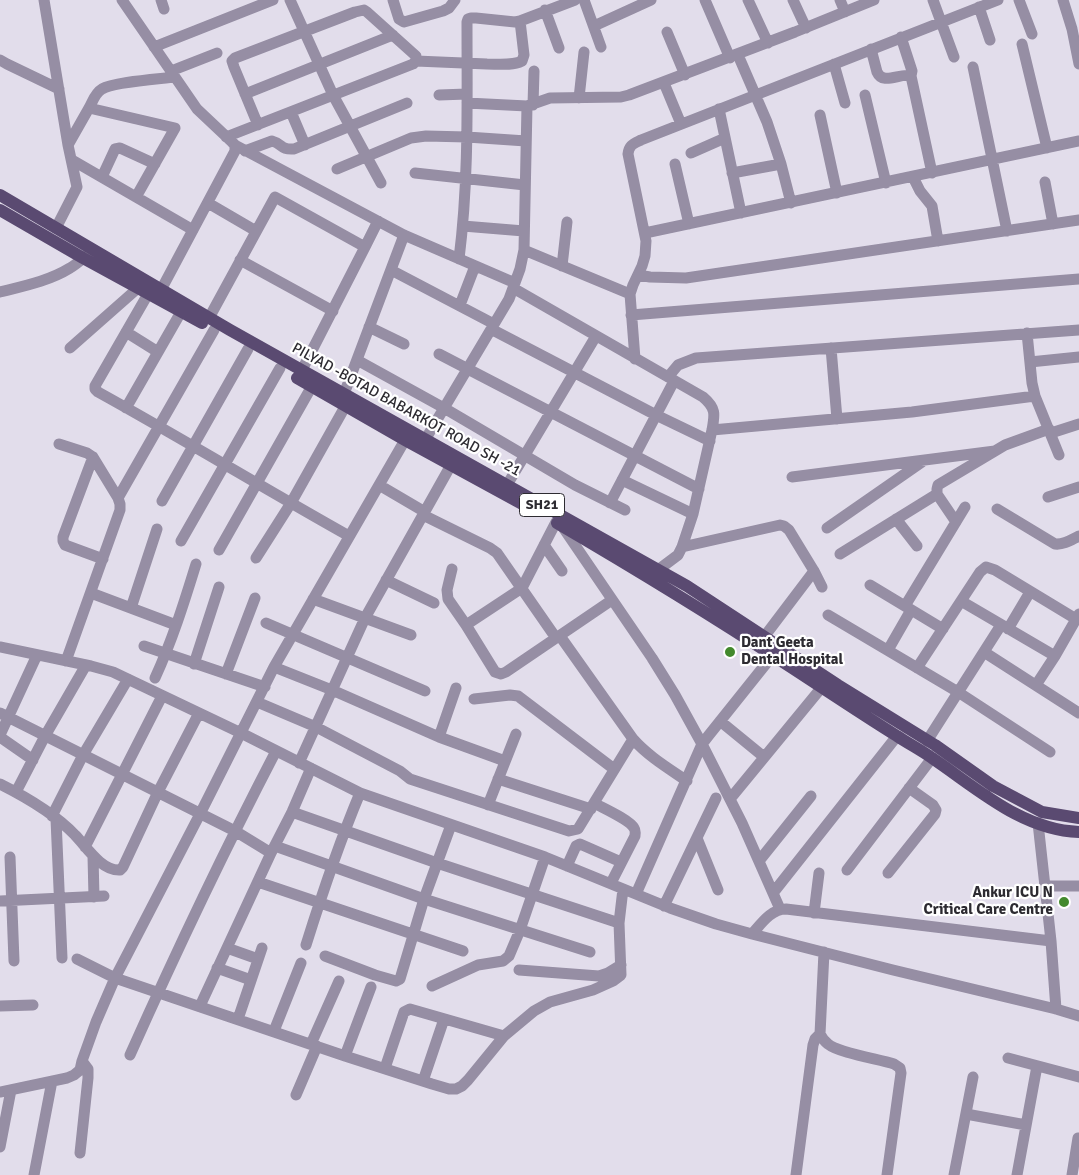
<!DOCTYPE html>
<html>
<head>
<meta charset="utf-8">
<style>
  body { margin:0 }
  canvas { display:block; background:#e2ddeb }
</style>
</head>
<body>
<canvas width="1079" height="1175"></canvas>
<script>
const c = document.querySelector('canvas').getContext('2d');
c.lineJoin = 'round';
function trace(path, color, width, dash) { c.strokeStyle = color; c.lineWidth = width; c.lineCap = dash ? 'butt' : 'round'; c.setLineDash(dash || []); c.stroke(path); }
function write(font, color, halo, rows, align = 'center') {
  c.font = font + ' Signika,sans-serif'; c.lineWidth = 4.5; c.setLineDash([]); c.textBaseline = 'middle'; c.strokeStyle = halo; c.fillStyle = color; for (const [text, x, y, turn = 0] of rows) {
    c.save(); c.translate(x, y); c.rotate((+turn || 0) * Math.PI / 180); c.textAlign = isNaN(turn) ? turn : align; if (halo) c.strokeText(text, 0, 0); c.fillText(text, 0, 0); c.restore();
  }
}
const minor = new Path2D(`
  M 44,0 L 68,145 L 77,187 L 56,228
  M 122,0 L 197,109 L 232,142 L 235,145 L 235,151 L 161,290
  M 161,0 L 164,9
  M 290,0 L 333,95 L 381,183
  M 393,0 L 399,19 L 404,22 L 443,11 L 449,8 L 455,0
  M 584,0 L 601,47
  M 705,0 L 730,58
  M 748,0 L 768,43
  M 793,0 L 806,28
  M 840,0 L 845,12
  M 933,0 L 954,57
  M 1019,0 L 1032,34
  M 1063,0 L 1072,29 L 1079,64
  M 979,7 L 990,40
  M 545,10 L 559,48
  M 594,26 L 651,0
  M 667,32 L 685,75
  M 901,37 L 912,71 L 911,76
  M 1022,44 L 1047,148
  M 154,47 L 273,0
  M 871,49 L 877,72 C 883,86 901,72 911,76 L 932,173
  M 738,55 L 767,122 L 781,164 L 791,203
  M 0,60 L 7,64 L 59,89
  M 416,61 C 439,62 463,63 487,64 C 498,64 512,66 522,61 L 524,55 L 520,21
  M 834,64 L 845,103
  M 973,67 L 1007,231
  M 171,71 L 217,53
  M 664,83 L 681,124
  M 245,94 L 393,35
  M 439,95 L 467,94
  M 865,95 L 886,183
  M 579,98 L 584,52
  M 467,103 L 527,106 L 550,98 L 621,97 L 629,95 L 795,32 L 874,0
  M 533,105 L 534,71
  M 89,108 C 93,101 95,93 102,89 C 113,82 160,79 175,77
  M 719,109 L 741,213
  M 291,112 L 305,145
  M 820,115 L 837,193
  M 226,137 L 413,64 L 416,61 L 416,56 L 367,12 L 364,10 L 355,12 L 235,58 L 232,61 L 234,67 L 258,125
  M 68,145 L 89,108 L 175,128 L 136,197
  M 235,145 L 404,235 L 515,283
  M 245,151 L 272,141 C 283,144 280,150 294,149 L 407,103
  M 691,153 L 725,138
  M 72,160 L 193,230
  M 675,164 L 689,224
  M 337,169 L 411,138 L 426,136 L 467,137 L 526,141
  M 415,173 L 525,185
  M 732,173 L 781,164
  M 102,177 L 115,149 L 120,148 L 155,164
  M 913,177 L 920,191 L 932,206 L 938,241
  M 1045,182 L 1053,224
  M 208,203 L 256,231
  M 463,226 L 524,231
  M 645,233 L 1079,141
  M 524,250 L 630,294
  M 459,259 C 469,180 467,101 467,22 L 468,19 L 471,18 L 476,18 L 515,22 L 520,21 L 575,0
  M 240,260 L 333,311
  M 562,266 L 567,222
  M 391,270 L 494,324
  M 638,275 L 650,277 L 686,278 L 1079,220
  M 513,288 L 703,397 C 716,408 715,414 712,430 L 693,514 L 682,547 L 678,555 L 658,570
  M 0,292 C 24,286 49,281 70,268 C 77,264 83,258 89,254
  M 148,294 L 95,386 L 95,389 L 98,392 C 183,439 265,489 349,536
  M 460,305 L 475,266
  M 631,315 L 1079,279
  M 209,318 L 275,197 L 365,247 L 378,221
  M 369,327 L 404,344
  M 491,329 L 656,415 L 710,441
  M 126,332 L 158,352
  M 1027,333 L 1032,383 L 1035,396 L 1059,455
  M 70,348 L 138,288
  M 831,348 L 837,419
  M 439,354 L 699,489
  M 635,359 L 630,294 L 633,285 L 642,266 L 645,256 L 646,241 L 628,154 C 629,145 633,144 641,140 L 998,0
  M 357,360 L 444,408 L 575,485 L 625,510
  M 1030,362 L 1079,357
  M 302,370 L 365,247
  M 668,377 L 678,365 L 696,358 L 1079,330
  M 344,394 L 404,235
  M 126,408 L 181,312
  M 712,430 L 912,412 L 1035,396
  M 1051,433 L 1079,424
  M 425,440 L 509,299 L 520,269 L 524,250 L 527,106
  M 59,444 L 87,453 L 93,457 L 118,498 L 120,504 L 120,510 L 66,661
  M 93,457 L 63,537 L 63,541 L 65,545 L 103,559
  M 792,477 L 995,451
  M 622,480 L 693,514
  M 379,485 L 425,512
  M 507,485 L 596,336
  M 1048,497 L 1079,487
  M 118,498 L 214,330
  M 162,501 L 248,349
  M 610,503 L 674,381
  M 997,509 L 1055,544 C 1064,545 1071,540 1079,536
  M 423,515 L 490,548 L 497,553 L 556,638
  M 896,519 L 917,546
  M 956,522 L 937,494 L 937,489 L 938,485 L 1005,445 L 1049,429
  M 562,526 L 652,658 L 675,695 L 702,744 L 742,823 L 780,909
  M 827,528 L 922,462
  M 181,541 L 280,368
  M 544,545 L 562,571
  M 682,547 L 780,525 L 784,526 L 789,530 L 814,571 L 822,587
  M 219,550 L 312,386
  M 840,554 L 937,494
  M 256,558 L 291,503 L 346,405
  M 452,569 L 447,590 L 448,599 L 466,625 L 495,672 L 501,674 L 506,672 L 612,600
  M 386,580 L 434,603
  M 870,585 L 943,629
  M 91,593 L 176,625
  M 313,599 L 411,635
  M 961,601 L 1055,656
  M 905,606 L 965,507
  M 131,608 L 157,529
  M 828,615 L 958,692 L 1050,752
  M 266,623 L 425,691
  M 466,625 L 522,588 L 556,522
  M 1008,629 L 1030,592
  M 560,636 L 633,739 C 648,756 668,768 687,781
  M 764,637 L 814,571
  M 144,646 L 265,687
  M 0,647 L 91,666 L 113,672 L 241,733 L 360,793 L 545,857 L 670,908 L 716,924 L 752,934 L 893,970 L 1056,1009 L 1079,1016
  M 888,650 L 911,610
  M 984,652 L 1079,713
  M 194,664 L 219,587
  M 274,667 L 332,690 L 439,737 L 505,761
  M 917,668 L 980,572 L 986,567 L 995,570 L 1076,619
  M 226,674 L 255,598
  M 155,678 C 172,641 184,603 196,564
  M 1036,685 L 1055,656 L 1079,614
  M 474,699 L 510,695 L 518,696 L 614,769
  M 257,702 L 316,727 L 400,771 L 410,779 L 569,831 L 578,829 L 633,739
  M 0,713 L 235,831 L 271,853
  M 720,721 L 764,757
  M 0,735 L 37,655
  M 0,737 L 33,760
  M 439,737 L 456,688
  M 927,741 L 1001,625
  M 299,763 L 365,618 L 451,465
  M 498,779 L 591,809
  M 0,784 C 24,796 56,815 75,835 C 86,846 101,871 120,870 L 123,867 L 158,792 L 199,713
  M 16,792 L 45,736 L 86,665
  M 730,799 L 822,687
  M 594,803 C 603,808 630,820 634,828 C 636,831 635,833 635,836 L 611,883
  M 488,805 L 516,734
  M 292,812 L 437,863 L 619,923
  M 52,816 L 83,755 L 128,679
  M 56,819 L 62,958
  M 1038,823 L 1051,941 L 1056,1009
  M 697,838 L 718,890
  M 275,846 L 424,899 L 590,952
  M 85,847 L 162,696
  M 93,856 L 94,897
  M 10,857 L 14,961
  M 759,861 L 811,796
  M 567,866 L 576,846 L 580,844 L 621,862
  M 847,870 L 932,758
  M 888,873 L 935,814 L 936,810 L 933,805 L 909,788
  M 258,882 L 463,951
  M 1045,886 L 1079,886
  M 773,893 L 897,736
  M 636,894 L 702,744 L 709,735 L 773,655
  M 0,901 L 104,896
  M 664,906 L 716,798
  M 814,913 L 819,873
  M 752,934 C 761,924 771,909 786,909 L 1051,941
  M 306,945 C 322,894 339,843 360,793
  M 227,948 L 258,959
  M 824,952 L 820,1034 C 822,1038 824,1041 828,1044 C 839,1053 878,1059 894,1064 L 900,1068 L 901,1073 L 887,1175
  M 325,956 L 375,975 L 396,981 L 400,979 L 424,899 L 451,825
  M 77,959 L 115,978 L 345,1056 L 432,1084 L 449,1089 L 456,1089 L 462,1086 L 468,1080 L 504,1036 L 534,1011 L 550,1002 L 593,990 L 613,981 L 621,975 L 619,923 L 623,889
  M 217,968 L 251,980
  M 519,970 L 599,976 L 608,973 L 621,965
  M 432,986 L 478,965 L 503,961 L 509,956 L 520,930 L 545,857
  M 0,1006 L 33,1005
  M 200,1006 L 271,853 L 292,812 L 311,768
  M 238,1019 L 262,948
  M 274,1031 L 301,963
  M 311,1044 L 339,981
  M 130,1055 C 176,952 224,851 276,751
  M 345,1056 L 371,987
  M 1008,1058 L 1079,1077
  M 385,1068 L 404,1012 L 410,1009 L 504,1036
  M 423,1081 L 444,1019
  M 0,1092 L 67,1078 L 74,1075 L 80,1070 L 82,1061 L 96,1022 L 115,978 L 200,814 L 274,667 L 405,440
  M 296,1095 L 317,1046
  M 966,1114 L 1026,1125
  M 0,1147 L 11,1090
  M 80,1153 L 88,1078 L 88,1069 L 82,1061
  M 34,1175 L 52,1081
  M 796,1175 L 813,1045 L 815,1039 L 820,1034
  M 954,1175 L 973,1077
  M 1017,1175 L 1037,1066
  M 1072,1175 L 1078,1138`);
const major = new Path2D(`
  M 0,195 L 230,330 L 687,586 L 838,685 L 935,745 L 993,786 L 1042,812 L 1079,818
  M 0,210 L 83,258 L 202,323
  M 297,378 L 405,440 L 535,511
  M 557,523 C 634,568 711,615 786,664 C 823,688 860,713 897,736 C 909,744 921,750 932,758 C 978,789 1022,830 1079,832`);
const markers = [
  [730,652,6,"#43892d"],
  [1064,902,6,"#43892d"]
];
const shields = [
  [542,505,45]
];
const shieldNames = [
  ["SH21",542,505]
];
const streetNames = [
  ["PILYAD -BOTAD BABARKOT ROAD SH -21",406,410,29]
];
const poiNames = [
  ["Dant Geeta",741,643],
  ["Dental Hospital",741,660],
  ["Ankur ICU N",1053,893,"right"],
  ["Critical Care Centre",1053,910,"right"]
];
trace(minor, '#968ea4', 11);
trace(major, '#5a4a71', 12);
for (const [x, y, r, color] of markers) { const dot = new Path2D(); dot.arc(x, y, r, 0, 2 * Math.PI); c.fillStyle = color; c.fill(dot); trace(dot, '#fff', 2); }
for (const [x, y, w] of shields) { const box = new Path2D(); box.roundRect(x - w / 2, y - 11.5, w, 23, 4); c.fillStyle = '#fff'; c.fill(box); trace(box, '#2d2b31', 1); }
write('bold 14px', '#2d2b31', null, shieldNames);
write('15px', '#2d2b31', '#fff', streetNames);
write('bold 15px', '#2d2b31', '#fff', poiNames, 'left');
</script>
</body>
</html>
